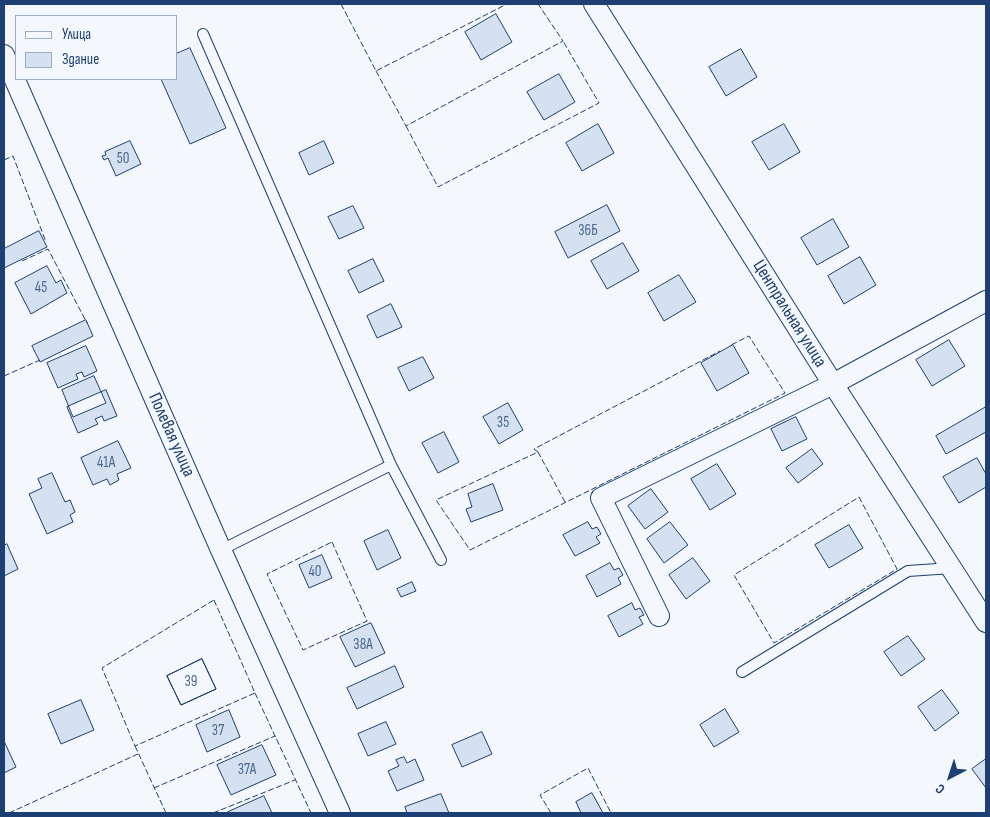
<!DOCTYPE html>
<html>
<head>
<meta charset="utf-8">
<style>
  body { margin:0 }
  #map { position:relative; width:990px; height:817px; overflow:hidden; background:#f4f7fb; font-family:"Sofia Sans Condensed",sans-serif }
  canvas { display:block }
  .frame { position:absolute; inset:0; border:5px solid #1d3f73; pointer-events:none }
  .legend { position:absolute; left:15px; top:15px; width:162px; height:65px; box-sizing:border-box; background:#f4f7fb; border:1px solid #9eadc5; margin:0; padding:6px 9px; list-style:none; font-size:15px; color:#1d3f73 }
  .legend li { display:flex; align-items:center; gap:10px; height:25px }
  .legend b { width:25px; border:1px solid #9eadc5 }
  .north { position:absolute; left:925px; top:752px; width:50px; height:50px; -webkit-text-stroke:4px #f4f7fb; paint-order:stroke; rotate:220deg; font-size:14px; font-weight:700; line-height:20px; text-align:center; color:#1d3f73 }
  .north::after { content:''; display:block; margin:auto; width:18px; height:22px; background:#1d3f73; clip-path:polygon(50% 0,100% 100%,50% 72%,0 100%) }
</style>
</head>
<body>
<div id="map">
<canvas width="990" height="817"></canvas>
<div class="frame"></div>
<ul class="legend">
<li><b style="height:6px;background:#f4f7fb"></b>Улица</li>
<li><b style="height:14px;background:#d5e0f0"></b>Здание</li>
</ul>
<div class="north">С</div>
</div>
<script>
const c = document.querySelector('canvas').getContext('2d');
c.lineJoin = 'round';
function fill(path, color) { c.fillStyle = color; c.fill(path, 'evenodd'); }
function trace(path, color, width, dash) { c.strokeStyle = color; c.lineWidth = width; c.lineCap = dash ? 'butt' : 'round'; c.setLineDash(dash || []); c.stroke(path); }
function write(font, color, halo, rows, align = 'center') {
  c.font = font + ' "Sofia Sans Condensed",sans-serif'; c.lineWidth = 4; c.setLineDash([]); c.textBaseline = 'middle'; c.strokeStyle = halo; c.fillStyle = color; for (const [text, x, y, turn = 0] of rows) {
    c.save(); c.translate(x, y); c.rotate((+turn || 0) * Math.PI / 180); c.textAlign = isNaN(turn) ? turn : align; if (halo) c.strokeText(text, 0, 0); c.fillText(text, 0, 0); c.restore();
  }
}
const building = new Path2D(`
  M 496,14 L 512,42 L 481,60 L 465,32 Z
  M 190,48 L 226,128 L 190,144 L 161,79 L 176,79 L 176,54 Z
  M 741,49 L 757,77 L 726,96 L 709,67 Z
  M 559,74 L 575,102 L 544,120 L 527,92 Z
  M 598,124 L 614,153 L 582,171 L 566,143 Z
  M 784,124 L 800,152 L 769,170 L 752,142 Z
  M 130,141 L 141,164 L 116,176 L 108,158 L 104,160 L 102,156 L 106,155 L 105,152 Z
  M 324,141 L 334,163 L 309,175 L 299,153 Z
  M 607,205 L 620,231 L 568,258 L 555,232 Z
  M 353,206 L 364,228 L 339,239 L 328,217 Z
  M 833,219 L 849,247 L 817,265 L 801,238 Z
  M 39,231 L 47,247 L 4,268 L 4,249 Z
  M 623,243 L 639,271 L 607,289 L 591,261 Z
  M 860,257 L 876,285 L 844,304 L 828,276 Z
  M 373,259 L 384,281 L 359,293 L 348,271 Z
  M 47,266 L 56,283 L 61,280 L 67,293 L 31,314 L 15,283 Z
  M 679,275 L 696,302 L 664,321 L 648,293 Z
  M 391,304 L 402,327 L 377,338 L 367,316 Z
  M 86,320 L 93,336 L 40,362 L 32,346 Z
  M 949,340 L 965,366 L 932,386 L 916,360 Z
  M 733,345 L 749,373 L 717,391 L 701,363 Z
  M 86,346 L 97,371 L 84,377 L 82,372 L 76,374 L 78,379 L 58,388 L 47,363 Z
  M 423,357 L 434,378 L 409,391 L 398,368 Z
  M 94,376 L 106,403 L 73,417 L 62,390 Z
  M 106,390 L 117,416 L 104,421 L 102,416 L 95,419 L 98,424 L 78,433 L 67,407 Z
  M 508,403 L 523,430 L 499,444 L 483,417 Z
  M 986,407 L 986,432 L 946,454 L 936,436 Z
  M 796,417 L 807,439 L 782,451 L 771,429 Z
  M 444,432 L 459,462 L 438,473 L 422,443 Z
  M 118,441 L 131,468 L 117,474 L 119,480 L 110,485 L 107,479 L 93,485 L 81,458 Z
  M 812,449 L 823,464 L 798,483 L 786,468 Z
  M 977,458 L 986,474 L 986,487 L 959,503 L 943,477 Z
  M 717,464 L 736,494 L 710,510 L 691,479 Z
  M 52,473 L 65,502 L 70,500 L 75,512 L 70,515 L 73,522 L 47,534 L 29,494 L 42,488 L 38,479 Z
  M 493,484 L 503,510 L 471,522 L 466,509 L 472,507 L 468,494 Z
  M 651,489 L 668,512 L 645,529 L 628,506 Z
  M 588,522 L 592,529 L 597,527 L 601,534 L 596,537 L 600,543 L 575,556 L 563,535 Z
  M 670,522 L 688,545 L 664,563 L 647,539 Z
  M 849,525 L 863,548 L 829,568 L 815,545 Z
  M 388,530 L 401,558 L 377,570 L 364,541 Z
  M 7,544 L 18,569 L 4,576 L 4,546 Z
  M 322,555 L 332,578 L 309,588 L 299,565 Z
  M 693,558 L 710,581 L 686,599 L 669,575 Z
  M 610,563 L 614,570 L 619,568 L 623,575 L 618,578 L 621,584 L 597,597 L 586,576 Z
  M 412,582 L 416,591 L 401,597 L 397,589 Z
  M 632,603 L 635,610 L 640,608 L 644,615 L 639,617 L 643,624 L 619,637 L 608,616 Z
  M 371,623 L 385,653 L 355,667 L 340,637 Z
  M 908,636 L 925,659 L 901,676 L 884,652 Z
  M 202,659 L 216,689 L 181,705 L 167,676 Z
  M 202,659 L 216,689 L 181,705 L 167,676 Z
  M 395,666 L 404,687 L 357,709 L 347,688 Z
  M 942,690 L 959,713 L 935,731 L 918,707 Z
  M 81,700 L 94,730 L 61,744 L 48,714 Z
  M 725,709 L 739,732 L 714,747 L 700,725 Z
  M 229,710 L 240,737 L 207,752 L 196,725 Z
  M 386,722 L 396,744 L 368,756 L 358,734 Z
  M 482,732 L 492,754 L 462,767 L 452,745 Z
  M 4,741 L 16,767 L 4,773 Z
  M 262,745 L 276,775 L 231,795 L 217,765 Z
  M 404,757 L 407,763 L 415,759 L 424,780 L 397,791 L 388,771 L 399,766 L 396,760 Z
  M 986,759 L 986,788 L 972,769 Z
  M 592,793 L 603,813 L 581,813 L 576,802 Z
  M 441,794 L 449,813 L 407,813 L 405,807 Z
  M 264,796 L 272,813 L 228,813 L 228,812 Z`);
const lane = new Path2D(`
  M 203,34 L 391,465 L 221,550
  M 391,465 L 441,560
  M 742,672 L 908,571 L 952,568`);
const street = new Path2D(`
  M 594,4 L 833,384 L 986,622
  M 4,55 L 221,550 L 340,813
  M 659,616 L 601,498 L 833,384 L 986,301`);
const fence = new Path2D(`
  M 341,4 L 376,71 L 507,4
  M 376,71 L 406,126 L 563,41 L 538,4
  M 406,126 L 438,187 L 599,103 L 563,41
  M 4,160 L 13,156 L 46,242
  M 22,261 L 48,249 L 87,323
  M 4,376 L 40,360
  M 538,452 L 534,449 L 720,351
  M 859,497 L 897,569 L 774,643 L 734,575 Z
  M 565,502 L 538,452 L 436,500 L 470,550 L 785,393 L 749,336 L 729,346
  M 332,542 L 367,621 L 303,650 L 267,574 Z
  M 214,600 L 255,693 L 135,746 L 102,668 Z
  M 255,693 L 311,813
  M 135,746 L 166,813
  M 154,788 L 275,736
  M 9,813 L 138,754
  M 213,813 L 295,780
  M 551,813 L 540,795 L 588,768 L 611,813`);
const numberNames = [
  ["50",123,159],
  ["36Б",588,231],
  ["45",41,288],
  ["35",503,423],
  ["41А",106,463],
  ["40",315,572],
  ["38А",363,645],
  ["39",191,682],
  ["37",218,731],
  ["37А",247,770]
];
const streetNames = [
  ["Центральная улица",789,314,58],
  ["Полевая улица",171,435,66]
];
fill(building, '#d5e0f0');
trace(building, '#1d3f73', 1);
trace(lane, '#1d3f73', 12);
trace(street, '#1d3f73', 22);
trace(lane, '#f4f7fb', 10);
trace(street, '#f4f7fb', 20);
trace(fence, '#1d3f73', 1, [6, 2.5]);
write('15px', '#4b6792', null, numberNames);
write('18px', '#1d3f73', '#f4f7fb', streetNames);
</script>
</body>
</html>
